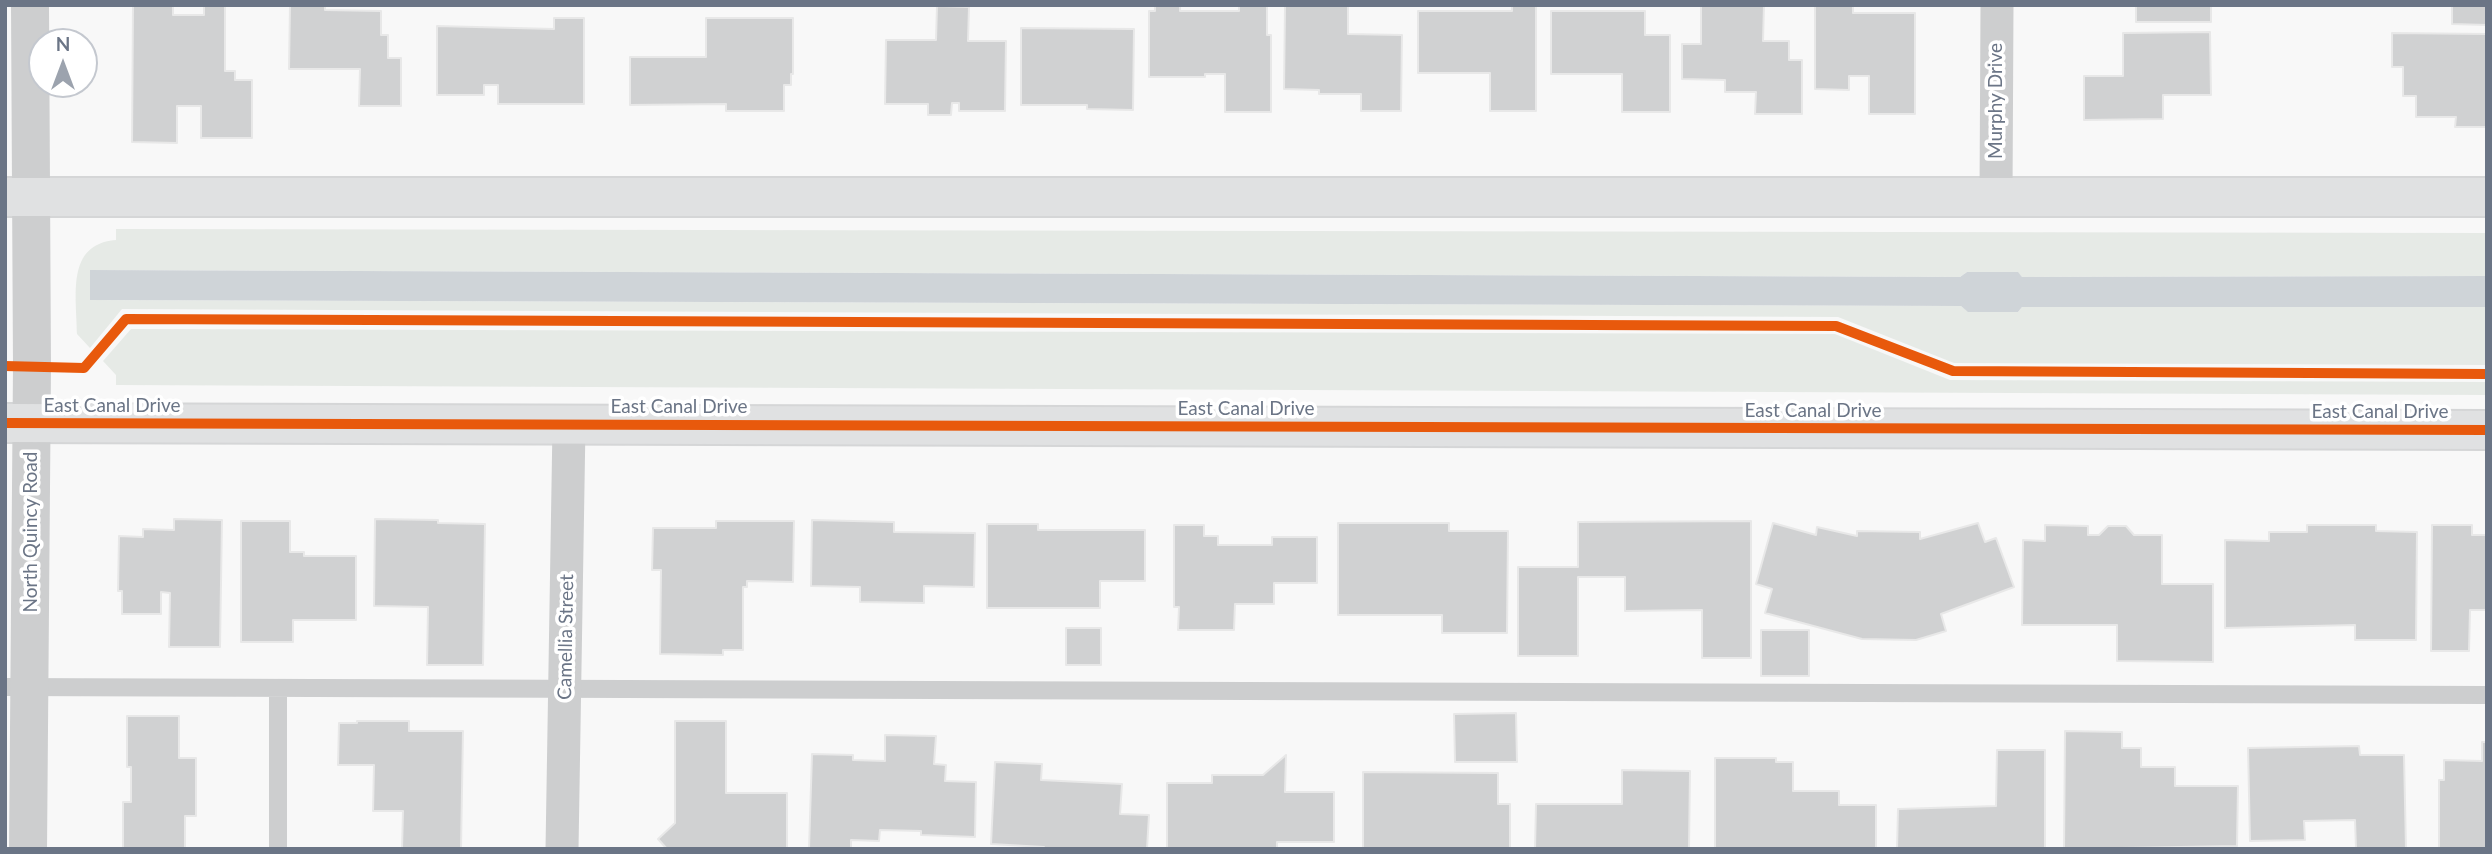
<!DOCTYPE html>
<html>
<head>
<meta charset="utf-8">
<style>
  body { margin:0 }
  #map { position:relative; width:2492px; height:854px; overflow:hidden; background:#f8f8f8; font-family:Lato,sans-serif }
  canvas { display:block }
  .frame { position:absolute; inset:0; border:7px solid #6b7586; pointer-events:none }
  .north { position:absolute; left:28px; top:28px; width:70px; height:70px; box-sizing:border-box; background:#fff; border:2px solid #c4c8cf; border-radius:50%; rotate:0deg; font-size:19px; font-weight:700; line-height:28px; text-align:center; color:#6b7586 }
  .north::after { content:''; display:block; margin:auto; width:24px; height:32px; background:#9ca3ae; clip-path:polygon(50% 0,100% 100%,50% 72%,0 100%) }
</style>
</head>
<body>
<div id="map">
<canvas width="2492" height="854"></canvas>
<div class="frame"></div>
<div class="north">N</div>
</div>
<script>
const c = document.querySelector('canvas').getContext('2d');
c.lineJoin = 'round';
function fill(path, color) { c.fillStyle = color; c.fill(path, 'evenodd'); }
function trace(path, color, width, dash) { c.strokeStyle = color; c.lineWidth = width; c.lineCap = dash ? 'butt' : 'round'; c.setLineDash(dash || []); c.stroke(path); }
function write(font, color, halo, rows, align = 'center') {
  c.font = font + ' Lato,sans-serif'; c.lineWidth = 7; c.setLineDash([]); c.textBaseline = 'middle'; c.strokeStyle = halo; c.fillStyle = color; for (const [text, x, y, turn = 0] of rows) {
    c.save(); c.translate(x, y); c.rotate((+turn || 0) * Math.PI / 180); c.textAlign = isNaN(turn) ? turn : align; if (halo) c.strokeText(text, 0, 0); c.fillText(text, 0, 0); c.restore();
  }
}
const green = new Path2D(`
  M 116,229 L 2487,233 L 2487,276 L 2022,277 L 2017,272 L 1967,272 L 1960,277 L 90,270 L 91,300 L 1961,306 L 1969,312 L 2018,312 L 2022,307 L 2487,307 L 2487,365 L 1954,363 L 1838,317 L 122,309 L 90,348 L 77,334 C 77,297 65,244 116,240 Z
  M 131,329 L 1835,334 L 1950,380 L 2487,382 L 2487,395 L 116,385 L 116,375 L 103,361 Z`);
const water = new Path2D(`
  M 90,270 L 1960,277 L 1967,272 L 2018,272 L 2022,277 L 2487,276 L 2487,307 L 2022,307 L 2018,312 L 1968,312 L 1961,306 L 90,300 Z`);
const building = new Path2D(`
  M 133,5 L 173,5 L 173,15 L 204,15 L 204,5 L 225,5 L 225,71 L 235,71 L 235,80 L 252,80 L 252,138 L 201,138 L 201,106 L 177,106 L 177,143 L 132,142 Z
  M 290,5 L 325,5 L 325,10 L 381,11 L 381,35 L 388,35 L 388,58 L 401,58 L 401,106 L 359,106 L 360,69 L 289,69 Z
  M 1155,5 L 1180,5 L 1180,11 L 1239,11 L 1239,5 L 1267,5 L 1267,35 L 1271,35 L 1271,112 L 1225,112 L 1225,74 L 1205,74 L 1205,77 L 1149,77 L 1149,11 L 1155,11 Z
  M 1323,5 L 1348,5 L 1348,34 L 1402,35 L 1401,111 L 1361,111 L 1361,94 L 1319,94 L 1319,90 L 1284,89 L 1285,6 Z
  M 1512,5 L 1536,5 L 1536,111 L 1490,111 L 1490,73 L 1418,73 L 1418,11 L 1512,11 Z
  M 1701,5 L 1764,5 L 1763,41 L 1789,41 L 1789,60 L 1802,60 L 1802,114 L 1755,114 L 1756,92 L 1725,92 L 1725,80 L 1682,79 L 1682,44 L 1701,44 Z
  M 1815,5 L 1853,5 L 1853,13 L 1915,13 L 1915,114 L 1869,114 L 1869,76 L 1849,76 L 1849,90 L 1815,89 Z
  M 2136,5 L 2211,5 L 2211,22 L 2136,22 Z
  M 2452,5 L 2487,5 L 2487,25 L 2452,24 Z
  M 937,6 L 969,7 L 968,41 L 1006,41 L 1005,111 L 959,111 L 959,103 L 952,103 L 951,115 L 928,115 L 928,104 L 885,104 L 886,40 L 936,40 Z
  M 1551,11 L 1645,11 L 1645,35 L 1670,35 L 1670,112 L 1622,112 L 1622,74 L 1551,74 Z
  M 554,18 L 584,18 L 584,104 L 498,104 L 498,85 L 484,85 L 484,95 L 437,95 L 437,26 L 554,29 Z
  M 706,18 L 793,18 L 793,74 L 791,74 L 791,85 L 784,85 L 784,111 L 726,111 L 726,104 L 630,105 L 630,57 L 706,57 Z
  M 1021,28 L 1134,29 L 1133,110 L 1087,109 L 1087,105 L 1021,105 Z
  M 2210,32 L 2211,95 L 2163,95 L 2163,119 L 2084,120 L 2084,76 L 2123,76 L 2123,33 Z
  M 2392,33 L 2487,34 L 2487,127 L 2455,127 L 2456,117 L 2416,117 L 2416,96 L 2403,96 L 2403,67 L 2392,67 Z
  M 174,519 L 222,520 L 220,647 L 169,647 L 170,593 L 161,592 L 161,614 L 122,614 L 122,591 L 118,591 L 119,536 L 143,537 L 143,529 L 174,530 Z
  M 375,519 L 438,520 L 438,523 L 485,524 L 483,665 L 427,665 L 428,607 L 374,606 Z
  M 812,520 L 894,522 L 894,532 L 975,533 L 974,587 L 924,586 L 924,603 L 860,602 L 860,587 L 811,586 Z
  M 241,521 L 290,521 L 290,552 L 304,552 L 304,556 L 356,556 L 356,620 L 293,620 L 293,642 L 241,642 Z
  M 716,521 L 794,521 L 793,582 L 747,581 L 747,587 L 743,587 L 743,650 L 723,650 L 723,655 L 660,654 L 661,570 L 652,570 L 653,528 L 716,528 Z
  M 1751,521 L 1751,658 L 1702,658 L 1702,610 L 1625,611 L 1625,577 L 1578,577 L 1578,656 L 1518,656 L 1518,567 L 1578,567 L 1578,522 Z
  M 1338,523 L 1449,523 L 1449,531 L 1508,531 L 1507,633 L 1442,633 L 1442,615 L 1338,615 Z
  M 1773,523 L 1816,535 L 1817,527 L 1857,536 L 1857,531 L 1920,532 L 1920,539 L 1978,523 L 1985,542 L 1996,538 L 2014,587 L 1941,614 L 1946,631 L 1916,640 L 1862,639 L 1765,613 L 1772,589 L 1756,584 Z
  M 987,524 L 1038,524 L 1038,530 L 1145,530 L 1145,581 L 1100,581 L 1100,608 L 987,608 Z
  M 1174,525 L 1204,525 L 1204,536 L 1218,536 L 1218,545 L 1272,545 L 1272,537 L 1317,537 L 1317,583 L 1274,583 L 1274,604 L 1235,604 L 1234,630 L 1178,630 L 1179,607 L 1174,607 Z
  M 2045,525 L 2088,526 L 2088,535 L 2099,535 L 2108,526 L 2126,526 L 2134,535 L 2162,535 L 2162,584 L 2213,584 L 2213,662 L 2117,661 L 2117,625 L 2022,625 L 2023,540 L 2045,541 Z
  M 2307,525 L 2376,525 L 2376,531 L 2417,532 L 2416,640 L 2355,640 L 2355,625 L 2225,628 L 2225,540 L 2269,541 L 2269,532 L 2307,532 Z
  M 2432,525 L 2472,525 L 2472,535 L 2487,535 L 2487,610 L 2470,610 L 2469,651 L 2431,651 Z
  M 1066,628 L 1101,628 L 1101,665 L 1066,665 Z
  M 1761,630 L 1809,630 L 1809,676 L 1761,676 Z
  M 1516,713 L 1517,762 L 1455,762 L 1454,714 Z
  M 127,716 L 179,716 L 179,758 L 196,758 L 196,816 L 185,816 L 185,849 L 123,849 L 123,802 L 131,802 L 131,767 L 127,767 Z
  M 357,721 L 409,721 L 409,731 L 463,731 L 461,849 L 402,849 L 403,811 L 373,811 L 374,765 L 338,765 L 339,723 L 357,723 Z
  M 675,721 L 726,721 L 726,793 L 787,793 L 787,849 L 667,849 L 658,839 L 675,823 Z
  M 2065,731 L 2122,732 L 2122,748 L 2141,748 L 2141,767 L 2175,767 L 2175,786 L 2238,786 L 2237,846 L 2064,849 Z
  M 885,735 L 936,736 L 934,764 L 946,765 L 945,781 L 976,782 L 975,837 L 921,835 L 921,831 L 880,830 L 879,841 L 851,840 L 851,849 L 809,849 L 812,754 L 853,755 L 853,760 L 885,761 Z
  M 2482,742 L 2487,742 L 2487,849 L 2439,849 L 2439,780 L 2444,780 L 2444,760 L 2482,761 Z
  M 2359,746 L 2360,755 L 2404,755 L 2406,849 L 2356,849 L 2355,820 L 2304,821 L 2305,840 L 2250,841 L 2248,748 Z
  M 1997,750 L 2045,750 L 2045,849 L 1897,849 L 1898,809 L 1996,806 Z
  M 1286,755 L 1285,792 L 1334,792 L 1334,842 L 1277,842 L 1277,849 L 1167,849 L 1167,783 L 1212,783 L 1212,775 L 1263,775 Z
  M 1715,758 L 1776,758 L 1776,762 L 1793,762 L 1793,791 L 1839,791 L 1839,805 L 1876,805 L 1876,849 L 1715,849 Z
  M 995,762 L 1042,764 L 1041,780 L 1122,784 L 1120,814 L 1149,815 L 1147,849 L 1044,849 L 1044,847 L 991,844 Z
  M 1622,770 L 1690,771 L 1689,849 L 1535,849 L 1536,804 L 1622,804 Z
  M 1363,772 L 1498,773 L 1498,804 L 1510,804 L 1510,849 L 1363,849 Z`);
const service = new Path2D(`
  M 5,687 L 2487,695
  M 278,849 L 278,688`);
const minor = new Path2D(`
  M 1996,197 L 1997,5
  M 562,849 L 569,425`);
const tertiary = new Path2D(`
  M 28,849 L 32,367 L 30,5`);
const secondary = new Path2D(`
  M 5,197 L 2487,197
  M 5,423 L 2487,430`);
const cycleway = new Path2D(`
  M 5,366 L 84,368 L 126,319 L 1836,326 L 1953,371 L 2487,374
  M 5,423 L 2487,430`);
const streetNames = [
  ["Murphy Drive",1996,101,-90],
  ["East Canal Drive",112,406],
  ["East Canal Drive",679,407],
  ["East Canal Drive",1246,409],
  ["East Canal Drive",1813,411],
  ["East Canal Drive",2380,412],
  ["North Quincy Road",31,532,-90],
  ["Camellia Street",566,637,-89]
];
fill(green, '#e6eae6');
fill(water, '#cfd4d8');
fill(building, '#d0d1d2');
trace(building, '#e8e8e8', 2);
trace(secondary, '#d5d6d7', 42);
trace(service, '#cdcecf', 18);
trace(minor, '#cdcecf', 33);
trace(tertiary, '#cdcecf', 38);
trace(secondary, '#e0e1e2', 38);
trace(cycleway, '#e8590c', 10);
write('19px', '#6b7586', '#fff', streetNames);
</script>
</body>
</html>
